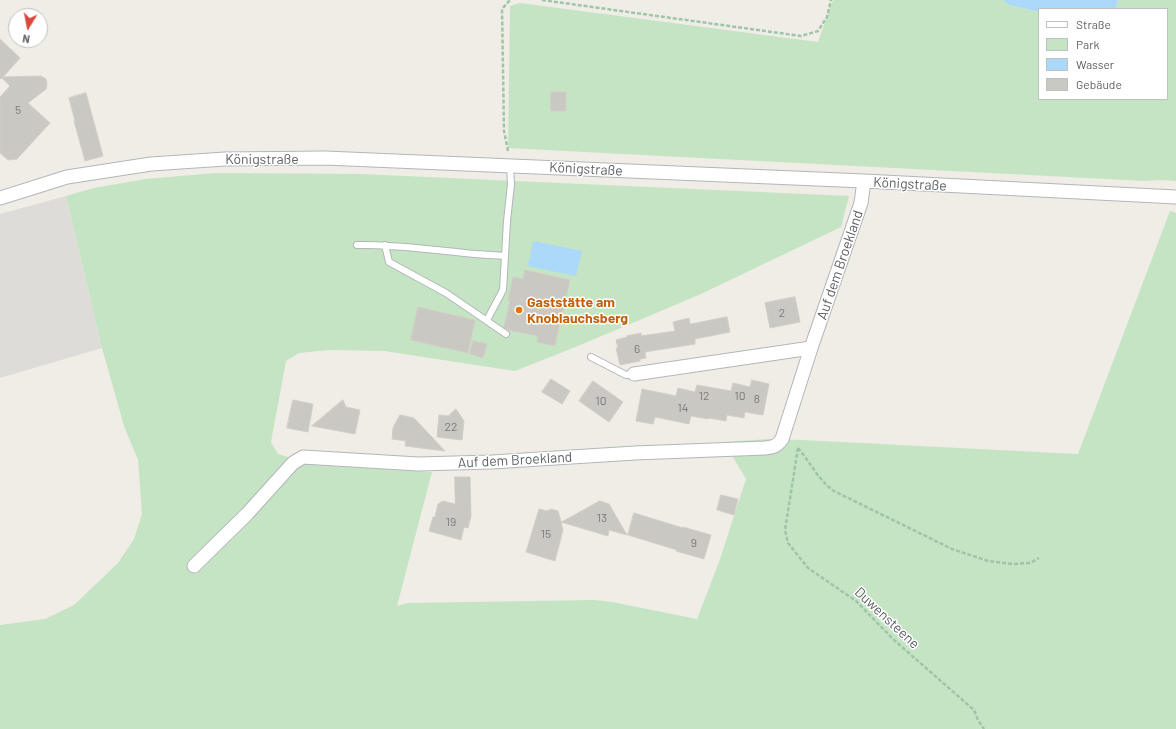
<!DOCTYPE html>
<html>
<head>
<meta charset="utf-8">
<style>
  body { margin:0 }
  #map { position:relative; width:1176px; height:729px; overflow:hidden; background:#efede6; font-family:Barlow,sans-serif }
  canvas { display:block }
  .legend { position:absolute; left:1038px; top:8px; width:130px; height:92px; box-sizing:border-box; background:#fff; border:1px solid #bfc0c1; margin:0; padding:5px 7px; list-style:none; font-size:12px; color:#5e6165 }
  .legend li { display:flex; align-items:center; gap:8px; height:20px }
  .legend b { width:20px; border:1px solid #bfc0c1 }
  .north { position:absolute; left:8px; top:8px; width:40px; height:40px; box-sizing:border-box; background:#fff; border:1px solid #bfc0c1; border-radius:50%; rotate:190deg; font-size:11px; font-weight:700; line-height:16px; text-align:center; color:#5e6165 }
  .north::after { content:''; display:block; margin:auto; width:14px; height:18px; background:#dd483d; clip-path:polygon(50% 0,100% 100%,50% 72%,0 100%) }
</style>
</head>
<body>
<div id="map">
<canvas width="1176" height="729"></canvas>
<ul class="legend">
<li><b style="height:5px;background:#fff"></b>Straße</li>
<li><b style="height:11px;background:#c5e4c4"></b>Park</li>
<li><b style="height:11px;background:#acd8f9"></b>Wasser</li>
<li><b style="height:11px;background:#cac8c2"></b>Gebäude</li>
</ul>
<div class="north">N</div>
</div>
<script>
const c = document.querySelector('canvas').getContext('2d');
c.lineJoin = 'round';
function fill(path, color) { c.fillStyle = color; c.fill(path, 'evenodd'); }
function trace(path, color, width, dash) { c.strokeStyle = color; c.lineWidth = width; c.lineCap = dash ? 'butt' : 'round'; c.setLineDash(dash || []); c.stroke(path); }
function write(font, color, halo, rows, align = 'center') {
  c.font = font + ' Barlow,sans-serif'; c.lineWidth = 3; c.setLineDash([]); c.textBaseline = 'middle'; c.strokeStyle = halo; c.fillStyle = color; for (const [text, x, y, turn = 0] of rows) {
    c.save(); c.translate(x, y); c.rotate((+turn || 0) * Math.PI / 180); c.textAlign = isNaN(turn) ? turn : align; if (halo) c.strokeText(text, 0, 0); c.fillText(text, 0, 0); c.restore();
  }
}
const industrial = new Path2D(`
  M 66,196 L 102,348 L 0,378 L 0,214 Z`);
const green = new Path2D(`
  M 833,0 L 1003,0 L 1009,5 L 1039,12 L 1039,99 L 1167,99 L 1167,9 L 1116,9 L 1118,0 L 1176,0 L 1176,181 L 1162,180 L 1145,181 L 508,148 L 510,6 L 520,3 L 818,42 Z
  M 216,173 L 361,174 L 849,196 L 841,227 L 701,294 L 573,348 L 515,371 L 384,351 L 329,350 L 299,353 L 286,361 L 271,442 L 278,454 L 314,465 L 432,472 L 397,606 L 407,603 L 594,600 L 612,602 L 697,619 L 719,562 L 746,479 L 724,442 L 770,439 L 801,440 L 1078,454 L 1170,211 L 1176,213 L 1176,729 L 0,729 L 0,625 L 45,619 L 74,605 L 118,563 L 134,539 L 142,514 L 138,460 L 124,426 L 102,348 L 66,196 L 94,188 L 145,179 Z`);
const water = new Path2D(`
  M 1003,0 L 1118,0 L 1116,9 L 1039,9 L 1039,12 L 1009,5 Z
  M 533,241 L 582,251 L 576,276 L 528,266 Z`);
const building = new Path2D(`
  M 0,39 L 20,58 L 3,77 L 41,76 L 46,79 L 47,84 L 46,89 L 28,103 L 50,123 L 17,159 L 8,160 L 0,153 L 0,97 L 10,86 L 2,78 L 0,79 Z
  M 551,92 L 566,92 L 566,111 L 551,111 Z
  M 86,93 L 103,156 L 85,161 L 74,121 L 75,121 L 69,98 Z
  M 525,270 L 570,280 L 563,312 L 562,312 L 555,346 L 537,342 L 538,336 L 508,330 L 504,327 L 510,301 L 508,300 L 513,277 L 523,279 Z
  M 795,297 L 800,322 L 770,328 L 765,303 Z
  M 418,307 L 475,320 L 468,353 L 411,340 Z
  M 727,317 L 730,332 L 695,339 L 695,344 L 645,352 L 646,358 L 640,359 L 640,361 L 620,365 L 616,348 L 618,348 L 616,340 L 627,337 L 626,336 L 641,333 L 641,336 L 675,331 L 673,322 L 689,318 L 690,324 Z
  M 473,341 L 487,344 L 483,358 L 470,354 Z
  M 551,379 L 570,391 L 562,404 L 542,392 Z
  M 752,380 L 769,384 L 763,415 L 745,412 L 744,418 L 727,415 L 726,421 L 709,418 L 708,419 L 691,416 L 689,424 L 655,417 L 653,424 L 636,421 L 642,389 L 676,396 L 678,388 L 695,392 L 697,385 L 731,391 L 733,383 L 750,387 Z
  M 593,381 L 623,402 L 609,422 L 579,401 Z
  M 293,400 L 313,404 L 308,432 L 287,428 Z
  M 343,400 L 346,407 L 360,410 L 355,434 L 312,426 Z
  M 456,409 L 464,421 L 462,440 L 437,437 L 439,415 L 448,416 Z
  M 400,415 L 414,418 L 445,451 L 405,446 L 406,441 L 392,439 L 393,428 Z
  M 455,477 L 470,477 L 471,516 L 468,528 L 464,527 L 461,540 L 429,531 L 433,517 L 435,517 L 438,504 L 443,501 L 455,504 Z
  M 721,495 L 738,499 L 734,515 L 717,510 Z
  M 600,501 L 609,504 L 627,535 L 609,530 L 608,536 L 561,522 L 563,530 L 555,561 L 526,552 L 539,509 L 547,511 L 551,509 L 558,511 L 561,522 Z
  M 634,513 L 683,528 L 683,527 L 711,535 L 704,559 L 676,551 L 677,550 L 628,535 Z`);
const path = new Path2D(`
  M 542,0 L 801,36 L 818,31 L 827,17 L 831,0
  M 508,151 L 504,131 L 502,9 L 510,0
  M 798,448 L 785,530 L 788,543 L 808,568 L 856,601 L 894,640 L 974,710 L 978,720 L 984,729
  M 798,448 C 810,462 819,481 834,491 L 952,549 L 988,561 L 1013,564 L 1030,563 L 1039,558`);
const lane = new Path2D(`
  M 357,245 C 390,244 423,249 456,252 C 472,254 489,255 505,256 L 507,221 L 511,184 L 510,166
  M 385,245 L 389,262 L 446,293 L 506,334
  M 487,320 L 503,290 L 505,256
  M 591,357 L 626,375 L 634,374`);
const street = new Path2D(`
  M 0,198 L 67,177 L 151,164 L 225,159 L 325,158 L 864,181 L 1176,197
  M 634,374 L 811,348
  M 194,566 L 247,514 L 293,463 L 303,457 L 418,464 L 492,462 L 635,453 L 765,448 C 774,447 777,446 782,439 L 811,348 L 861,203 L 864,181`);
const markers = [
  [519,310,4,"#e8710a"]
];
const numberNames = [
  ["5",18,110],
  ["2",782,313],
  ["6",637,349],
  ["12",704,396],
  ["10",740,396],
  ["8",757,399],
  ["10",601,401],
  ["14",683,408],
  ["22",451,427],
  ["13",602,518],
  ["19",451,522],
  ["15",546,534],
  ["9",694,543]
];
const streetNames = [
  ["Königstraße",262,159],
  ["Königstraße",586,169,3],
  ["Königstraße",910,184,3],
  ["Auf dem Broekland",840,265,-71],
  ["Auf dem Broekland",515,460,-3],
  ["Duwensteene",887,618,43]
];
const foodNames = [
  ["Gaststätte am",527,302],
  ["Knoblauchsberg",527,318]
];
fill(industrial, '#dedcd8');
fill(green, '#c5e4c4');
fill(water, '#acd8f9');
fill(building, '#cac8c2');
trace(building, '#d3cec5', 1);
trace(lane, '#b3b6ba', 8);
trace(street, '#b3b6ba', 15);
trace(path, '#9ec5a9', 2.5, [4, 2]);
trace(lane, '#fff', 6);
trace(street, '#fff', 13);
for (const [x, y, r, color] of markers) { const dot = new Path2D(); dot.arc(x, y, r, 0, 2 * Math.PI); c.fillStyle = color; c.fill(dot); trace(dot, '#fff', 1.5); }
write('12px', '#797b7c', null, numberNames);
write('14px', '#5e6165', '#fff', streetNames);
write('bold 14px', '#c56008', '#fff', foodNames, 'left');
</script>
</body>
</html>
